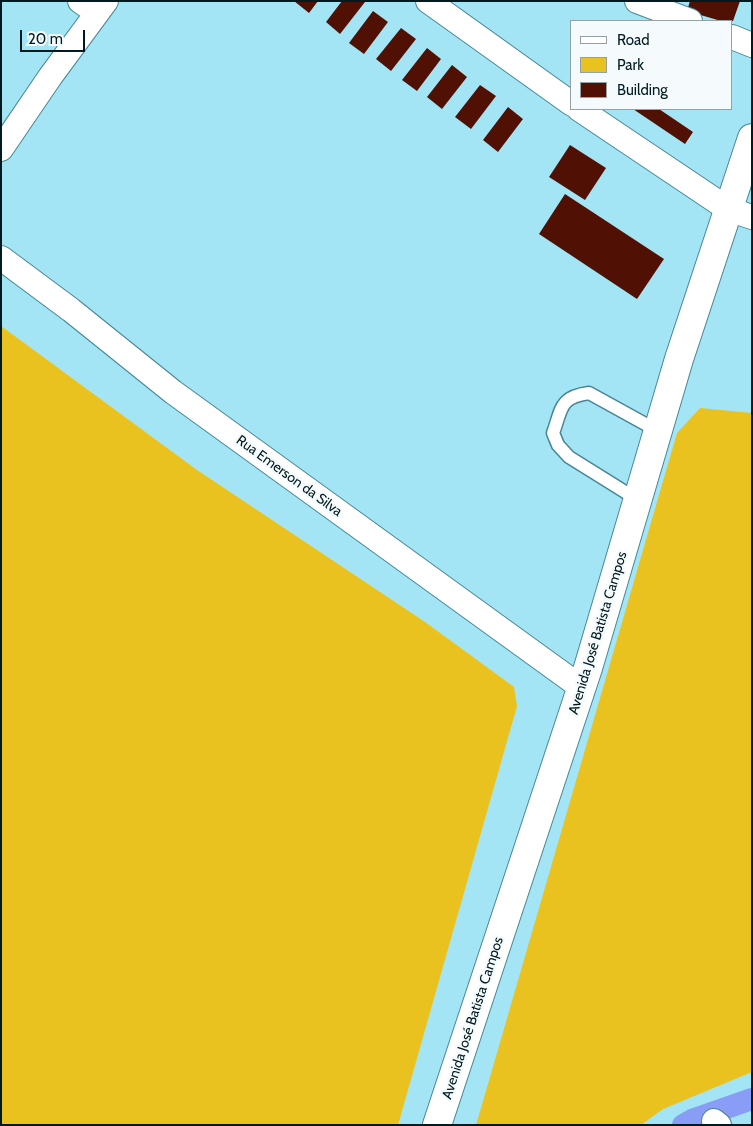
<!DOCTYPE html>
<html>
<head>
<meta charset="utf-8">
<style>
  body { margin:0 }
  #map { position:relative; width:753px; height:1126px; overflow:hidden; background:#a3e5f4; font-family:Cabin,sans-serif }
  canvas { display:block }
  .frame { position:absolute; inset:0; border:2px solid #001a1f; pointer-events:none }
  .legend { position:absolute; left:570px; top:20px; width:162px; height:90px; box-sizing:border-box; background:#f5fbfc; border:1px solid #93a1a4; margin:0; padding:6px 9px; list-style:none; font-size:15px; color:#001a1f }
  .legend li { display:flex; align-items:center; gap:10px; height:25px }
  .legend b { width:25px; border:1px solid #93a1a4 }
  .scale { position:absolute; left:20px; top:30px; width:65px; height:22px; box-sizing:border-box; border:2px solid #001a1f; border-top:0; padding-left:6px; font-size:15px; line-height:18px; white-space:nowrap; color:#001a1f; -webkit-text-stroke:4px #f5fbfc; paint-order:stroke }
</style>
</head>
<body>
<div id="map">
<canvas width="753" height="1126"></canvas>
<div class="frame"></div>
<ul class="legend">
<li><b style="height:6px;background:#fff"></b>Road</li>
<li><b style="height:14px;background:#eac21f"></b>Park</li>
<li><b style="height:14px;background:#511004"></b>Building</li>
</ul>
<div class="scale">20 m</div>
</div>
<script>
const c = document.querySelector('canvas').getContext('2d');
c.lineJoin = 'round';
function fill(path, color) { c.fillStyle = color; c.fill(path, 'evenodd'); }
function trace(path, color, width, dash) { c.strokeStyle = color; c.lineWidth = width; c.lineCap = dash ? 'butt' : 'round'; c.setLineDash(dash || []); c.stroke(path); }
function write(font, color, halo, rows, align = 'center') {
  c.font = font + ' Cabin,sans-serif'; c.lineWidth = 5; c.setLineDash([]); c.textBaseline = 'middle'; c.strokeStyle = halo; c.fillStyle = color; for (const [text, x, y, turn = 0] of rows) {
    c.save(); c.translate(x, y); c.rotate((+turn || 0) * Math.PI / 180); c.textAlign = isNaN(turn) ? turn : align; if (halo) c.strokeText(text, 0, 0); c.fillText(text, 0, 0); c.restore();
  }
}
const green = new Path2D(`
  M 1,326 L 197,470 L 425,622 L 514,687 L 517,706 L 398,1125 L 1,1125 Z
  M 700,408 L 752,413 L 752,1072 L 663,1109 L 641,1125 L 476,1125 L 677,433 Z`);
const canal = new Path2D(`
  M 683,1125 L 692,1120 L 752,1099`);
const building = new Path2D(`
  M 294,1 L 318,1 L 309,13 Z
  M 342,1 L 365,2 L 340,34 L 326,22 Z
  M 690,1 L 740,1 L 733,21 L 721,21 L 687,11 Z
  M 373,11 L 388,22 L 364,54 L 349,43 Z
  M 401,28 L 416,39 L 391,71 L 376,59 Z
  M 427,48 L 441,59 L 417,91 L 402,80 Z
  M 452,65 L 467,77 L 442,109 L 427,97 Z
  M 480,85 L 496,96 L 471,129 L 455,117 Z
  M 508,107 L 523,119 L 498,152 L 483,140 Z
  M 633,109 L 659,109 L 693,132 L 685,144 Z
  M 570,145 L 606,168 L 585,200 L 549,177 Z
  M 565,194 L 664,259 L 637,299 L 539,234 Z`);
const service = new Path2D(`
  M 638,500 L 569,457 L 558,445 L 553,433 C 562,409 559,397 589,393 L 658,431`);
const minor = new Path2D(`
  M 80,1 L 97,13
  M 428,1 L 572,104
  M 637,1 L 690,21
  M 732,37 L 752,45
  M 579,109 L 728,209 L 752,217
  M 1,149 L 50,77 L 106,1
  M 1,258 L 71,310 L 173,392 L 582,688
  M 714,1121 L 719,1125`);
const tertiary = new Path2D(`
  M 437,1125 L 588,668 L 679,359 L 752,138`);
const streetNames = [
  ["Rua Emerson da Silva",289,476,36],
  ["Avenida José Batista Campos",598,633,-73],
  ["Avenida José Batista Campos",473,1018,-72]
];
fill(green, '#eac21f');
trace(canal, '#899df6', 22);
fill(building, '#511004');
trace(service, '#478795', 15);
trace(minor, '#478795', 26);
trace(tertiary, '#478795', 30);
trace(service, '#fff', 12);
trace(minor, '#fff', 24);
trace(tertiary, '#fff', 28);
write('14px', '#001a1f', '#f5fbfc', streetNames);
</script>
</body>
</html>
